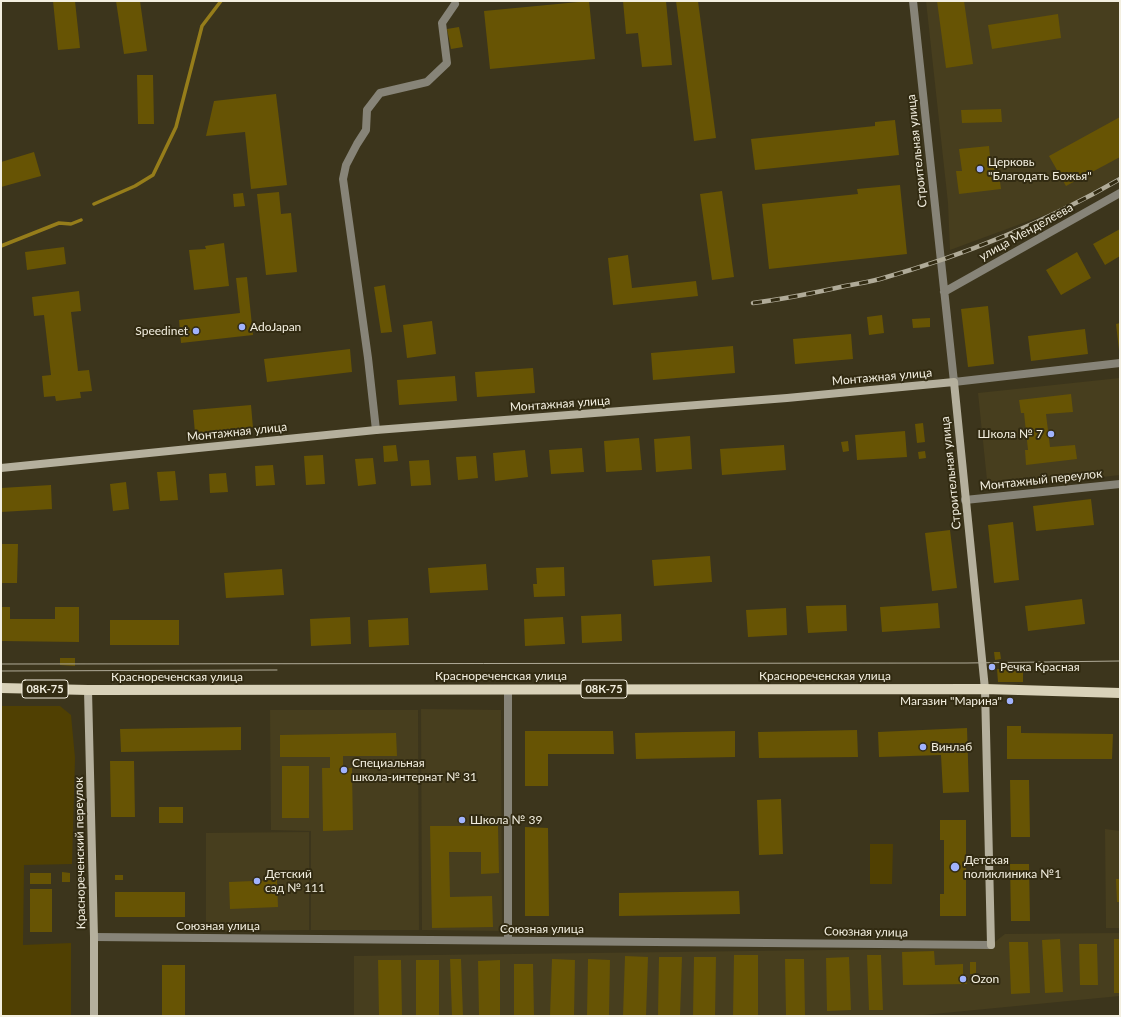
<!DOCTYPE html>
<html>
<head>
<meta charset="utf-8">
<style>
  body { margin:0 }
  #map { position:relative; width:1121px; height:1017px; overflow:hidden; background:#3c351c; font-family:Lato,sans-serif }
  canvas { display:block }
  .frame { position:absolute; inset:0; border:2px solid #f3efe0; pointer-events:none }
</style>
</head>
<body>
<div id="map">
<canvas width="1121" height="1017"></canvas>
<div class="frame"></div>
</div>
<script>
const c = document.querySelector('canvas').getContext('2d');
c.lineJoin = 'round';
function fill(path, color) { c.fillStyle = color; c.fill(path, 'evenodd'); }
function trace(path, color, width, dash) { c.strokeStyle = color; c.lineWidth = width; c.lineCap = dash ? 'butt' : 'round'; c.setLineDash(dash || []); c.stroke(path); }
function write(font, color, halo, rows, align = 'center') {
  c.font = font + ' Lato,sans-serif'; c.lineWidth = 4; c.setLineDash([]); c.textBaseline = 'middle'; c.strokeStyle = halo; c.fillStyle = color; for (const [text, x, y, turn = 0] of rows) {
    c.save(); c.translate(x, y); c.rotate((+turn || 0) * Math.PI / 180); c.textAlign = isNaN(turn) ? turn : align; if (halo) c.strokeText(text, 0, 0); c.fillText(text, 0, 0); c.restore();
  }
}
const built = new Path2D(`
  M 926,1 L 1120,1 L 1120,176 L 1061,209 L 950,250 L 948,203 Z
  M 1120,378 L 1120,475 L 988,490 L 978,393 Z
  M 421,709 L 501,710 L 502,931 L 422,930 Z
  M 270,710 L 418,710 L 419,930 L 311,930 L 311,831 L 271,830 Z
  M 1105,829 L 1120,831 L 1120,928 L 1106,928 Z
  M 309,832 L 309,930 L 206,931 L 206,833 Z
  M 1120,933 L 1120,996 L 913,1016 L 354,1016 L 354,956 L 987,948 L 1005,934 Z`);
const green = new Path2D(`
  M 1,706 L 60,706 L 71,715 L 75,758 L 72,864 L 24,865 L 23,945 L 71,943 L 71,1016 L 1,1016 Z
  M 870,844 L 893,844 L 892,884 L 870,884 Z`);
const stream = new Path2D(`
  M 94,204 L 135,186 L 153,175 L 176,127 L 202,26 L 221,1
  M 1,246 L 59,223 L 71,224 L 81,220`);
const building = new Path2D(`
  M 53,1 L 75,1 L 80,48 L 58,50 Z
  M 116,1 L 140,1 L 147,51 L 124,54 Z
  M 589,1 L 595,59 L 490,69 L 484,11 Z
  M 623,1 L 666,1 L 672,65 L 642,67 L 638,33 L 626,34 Z
  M 676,1 L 698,1 L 716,138 L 694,141 Z
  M 937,1 L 964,1 L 973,64 L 946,68 Z
  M 1058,14 L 1061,38 L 992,49 L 988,25 Z
  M 459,27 L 463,47 L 451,49 L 447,29 Z
  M 137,75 L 153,75 L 154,124 L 138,124 Z
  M 276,94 L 287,185 L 251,189 L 245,132 L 206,136 L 214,101 Z
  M 1001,109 L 1002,122 L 962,123 L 961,110 Z
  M 1120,117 L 1120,157 L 1066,186 L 1049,156 Z
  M 895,120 L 899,155 L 755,170 L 751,139 L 875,126 L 875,122 Z
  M 989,146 L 991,167 L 998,166 L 1001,189 L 959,194 L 956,171 L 962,171 L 959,149 Z
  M 34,152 L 41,176 L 1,187 L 1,162 Z
  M 900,185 L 907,254 L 769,269 L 762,204 L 858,194 L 857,189 Z
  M 722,191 L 734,277 L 712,280 L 700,194 Z
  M 279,192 L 281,214 L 291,213 L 297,272 L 266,275 L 257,194 Z
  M 243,193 L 245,206 L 234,207 L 233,194 Z
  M 1120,229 L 1120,256 L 1105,265 L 1093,244 Z
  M 224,243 L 229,286 L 194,290 L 189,250 L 206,249 L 205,246 Z
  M 64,247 L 66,264 L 27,270 L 25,252 Z
  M 1077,252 L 1091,278 L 1061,295 L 1046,270 Z
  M 628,255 L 632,288 L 696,281 L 698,296 L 613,305 L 608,258 Z
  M 247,277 L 253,335 L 181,343 L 179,320 L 240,313 L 236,278 Z
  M 385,285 L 392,332 L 381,333 L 374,287 Z
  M 79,291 L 81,311 L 71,312 L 78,371 L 89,370 L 92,391 L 80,392 L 81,398 L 56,401 L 55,396 L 44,397 L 42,376 L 51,375 L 44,315 L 34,316 L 32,297 Z
  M 988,306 L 994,364 L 968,367 L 961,309 Z
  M 882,315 L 884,333 L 869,335 L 867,317 Z
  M 930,318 L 930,327 L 913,328 L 912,319 Z
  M 432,321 L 436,354 L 407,358 L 403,325 Z
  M 1120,323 L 1120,349 L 1119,350 L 1116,324 Z
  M 1085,329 L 1088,354 L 1031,361 L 1028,336 Z
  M 851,334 L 853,359 L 795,364 L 793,339 Z
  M 733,346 L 735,373 L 653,380 L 651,353 Z
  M 350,349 L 352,372 L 267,382 L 264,359 Z
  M 533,368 L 535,393 L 477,397 L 475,372 Z
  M 455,376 L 457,401 L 399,405 L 397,380 Z
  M 1071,394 L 1073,412 L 1046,414 L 1050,447 L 1075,445 L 1077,459 L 1026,465 L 1025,450 L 1028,450 L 1024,413 L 1021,413 L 1019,400 Z
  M 251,405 L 253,428 L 195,433 L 193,410 Z
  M 923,423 L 925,442 L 917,443 L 915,424 Z
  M 905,431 L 907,457 L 857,460 L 855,435 Z
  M 690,436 L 692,469 L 656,472 L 654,439 Z
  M 639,438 L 642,470 L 606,472 L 604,441 Z
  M 848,441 L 849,451 L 843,452 L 841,442 Z
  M 396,445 L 398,461 L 384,462 L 383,446 Z
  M 784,445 L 786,470 L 722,475 L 720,449 Z
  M 582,448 L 584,472 L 551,474 L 549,450 Z
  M 525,450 L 528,477 L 495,481 L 493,453 Z
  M 925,451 L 926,458 L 919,459 L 918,452 Z
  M 323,455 L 325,484 L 306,485 L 304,456 Z
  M 476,456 L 478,478 L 458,480 L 456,457 Z
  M 373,458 L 376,484 L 358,486 L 355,459 Z
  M 429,460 L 431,485 L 411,486 L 409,461 Z
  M 273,465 L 275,485 L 256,486 L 255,466 Z
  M 175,471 L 178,500 L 160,501 L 157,472 Z
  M 226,473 L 228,492 L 210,493 L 209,474 Z
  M 126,482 L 129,509 L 113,511 L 110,484 Z
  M 51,485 L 52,509 L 1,512 L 1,488 Z
  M 1091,499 L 1094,525 L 1036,531 L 1033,506 Z
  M 1013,522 L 1019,580 L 994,583 L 988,525 Z
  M 950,530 L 957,588 L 932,591 L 925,533 Z
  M 1,544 L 18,544 L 17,583 L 1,583 Z
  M 710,556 L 712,582 L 654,586 L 652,560 Z
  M 486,564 L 488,590 L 430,593 L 428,568 Z
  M 564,567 L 565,596 L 534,597 L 533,584 L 537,584 L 536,568 Z
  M 282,569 L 284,595 L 226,598 L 224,573 Z
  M 1082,599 L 1085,624 L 1028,631 L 1025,606 Z
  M 938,603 L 940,628 L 882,632 L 880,607 Z
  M 846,605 L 847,631 L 808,633 L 806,606 Z
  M 1,607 L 10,607 L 10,619 L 55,619 L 55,607 L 79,607 L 79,642 L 1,641 Z
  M 786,608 L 787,635 L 748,637 L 746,610 Z
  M 621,614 L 622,641 L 582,643 L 581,616 Z
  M 350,617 L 351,644 L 311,646 L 310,619 Z
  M 563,617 L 565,644 L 525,646 L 524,619 Z
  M 408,618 L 409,645 L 369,647 L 368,620 Z
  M 110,620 L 179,620 L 179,645 L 110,645 Z
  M 994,652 L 1000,652 L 1001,659 L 995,660 Z
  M 60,658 L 75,658 L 75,666 L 60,665 Z
  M 997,669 L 1023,669 L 1023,682 L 998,682 Z
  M 1007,726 L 1021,726 L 1021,733 L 1113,734 L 1112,759 L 1007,759 Z
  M 241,727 L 241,750 L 121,752 L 120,729 Z
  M 967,728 L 969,792 L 943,793 L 941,755 L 879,757 L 878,732 Z
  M 857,730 L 858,757 L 759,758 L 758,732 Z
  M 525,731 L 613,731 L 614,754 L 548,754 L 548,786 L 525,786 Z
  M 735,731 L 735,757 L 636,759 L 635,733 Z
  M 396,733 L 397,756 L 343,756 L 343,768 L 352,768 L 353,830 L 323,831 L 322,768 L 330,768 L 330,757 L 280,757 L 280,735 Z
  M 110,761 L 134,761 L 135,817 L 111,817 Z
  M 282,766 L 309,766 L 309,818 L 282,818 Z
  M 1010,780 L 1029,780 L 1030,837 L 1011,837 Z
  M 781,799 L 783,854 L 759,855 L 757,800 Z
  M 159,807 L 183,807 L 183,823 L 159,823 Z
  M 940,820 L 966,820 L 966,916 L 940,916 L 940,894 L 944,894 L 944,840 L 940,840 Z
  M 430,826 L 498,826 L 499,873 L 481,874 L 481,852 L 449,852 L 450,897 L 492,896 L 493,927 L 432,928 Z
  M 525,827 L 548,828 L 549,916 L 525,916 Z
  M 1010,864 L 1029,864 L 1030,921 L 1011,921 Z
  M 62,872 L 70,873 L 70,882 L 62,882 Z
  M 30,873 L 51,873 L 51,884 L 30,884 Z
  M 115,875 L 123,875 L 123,880 L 115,880 Z
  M 1116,879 L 1120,879 L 1120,902 L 1117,902 Z
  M 277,880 L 278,907 L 230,909 L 229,882 Z
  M 30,889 L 52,889 L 52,932 L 30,932 Z
  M 739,891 L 740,914 L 619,916 L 619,893 Z
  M 115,892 L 185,892 L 185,917 L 115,917 Z
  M 1060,939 L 1063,992 L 1045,993 L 1042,940 Z
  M 1114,939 L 1120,939 L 1120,993 L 1114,993 Z
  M 1009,942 L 1028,942 L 1030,993 L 1011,994 Z
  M 1079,944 L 1097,944 L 1098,985 L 1080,985 Z
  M 934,951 L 935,965 L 963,964 L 963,975 L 966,975 L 967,984 L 903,985 L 902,952 Z
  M 734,955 L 758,955 L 758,1016 L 733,1016 Z
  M 867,955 L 881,955 L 883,1010 L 869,1010 Z
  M 625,956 L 648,957 L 646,1016 L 623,1016 Z
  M 659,957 L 682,957 L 680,1016 L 658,1016 Z
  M 694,957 L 716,957 L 715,1016 L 693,1016 Z
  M 849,957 L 851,1010 L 827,1011 L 826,958 Z
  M 450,959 L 461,959 L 463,1016 L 452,1016 Z
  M 552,959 L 575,960 L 574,1016 L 550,1016 Z
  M 588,959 L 610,960 L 609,1016 L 587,1016 Z
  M 785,959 L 804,959 L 805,1015 L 786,1015 Z
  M 378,960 L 401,960 L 402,1016 L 379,1016 Z
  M 416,960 L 439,960 L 439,1016 L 416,1016 Z
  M 500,960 L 500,1016 L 479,1016 L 478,961 Z
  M 970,962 L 976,962 L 976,974 L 970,974 Z
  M 514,964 L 533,964 L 534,1016 L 514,1016 Z
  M 162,965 L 185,965 L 185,1016 L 162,1016 Z`);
const street = new Path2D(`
  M 913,1 L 954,382 L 1120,363
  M 944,292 L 1120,193
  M 376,430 L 368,358 L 343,179 L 346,165 L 357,144 L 366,130 L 367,110 L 380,93 L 427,82 L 447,63 L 442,23 L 455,4
  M 965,500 L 1120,484
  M 508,689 L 508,940
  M 94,937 L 991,945`);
const secondary = new Path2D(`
  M 1,468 L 376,430 L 787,398 L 954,382 L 985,689 L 991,945
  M 88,690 L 94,937 L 94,1016`);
const primary = new Path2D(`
  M 1,688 L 88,690 L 985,689 L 1120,693`);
const tram = new Path2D(`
  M 1,664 L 967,663 L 1120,661
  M 1,671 L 277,670`);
const rail = new Path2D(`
  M 753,303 C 784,299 814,293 845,286 C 857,284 869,282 880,279 C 962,256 1046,222 1120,179`);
const markers = [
  [980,169,4,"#a1b3fd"],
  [242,327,4,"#a1b3fd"],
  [196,331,4,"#a1b3fd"],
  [1051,434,4,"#a1b3fd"],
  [992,667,4,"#a1b3fd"],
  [1010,701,4,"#a1b3fd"],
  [923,747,4,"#a1b3fd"],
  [344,770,4,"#a1b3fd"],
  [462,820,4,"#a1b3fd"],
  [955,867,5,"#a1b3fd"],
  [257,881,4,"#a1b3fd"],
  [963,979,4,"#a1b3fd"]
];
const shields = [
  [45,689,46],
  [604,689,46]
];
const shieldNames = [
  ["08К-75",45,689],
  ["08К-75",604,689]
];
const streetNames = [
  ["Строительная улица",917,151,-96],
  ["улица Менделеева",1026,232,-29],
  ["Монтажная улица",882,377,-5],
  ["Монтажная улица",560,404,-4],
  ["Монтажная улица",237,432,-6],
  ["Строительная улица",951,473,-96],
  ["Монтажный переулок",1041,480,-6],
  ["Краснореченская улица",501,676],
  ["Краснореченская улица",825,676],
  ["Краснореченская улица",177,677],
  ["Краснореченский переулок",80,853,-91],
  ["Союзная улица",218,926],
  ["Союзная улица",542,929],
  ["Союзная улица",866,932,1]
];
const poiNames = [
  ["Церковь",988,162],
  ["\"Благодать Божья\"",988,176],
  ["AdoJapan",250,327],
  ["Speedinet",188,331,"right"],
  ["Школа № 7",1043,434,"right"],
  ["Речка Красная",1000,667],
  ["Магазин \"Марина\"",1002,701,"right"],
  ["Винлаб",931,747],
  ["Специальная",352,763],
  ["школа-интернат № 31",352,777],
  ["Школа № 39",470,820],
  ["Детская",964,860],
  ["поликлиника №1",964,874],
  ["Детский",265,874],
  ["сад № 111",265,888],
  ["Ozon",971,979]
];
fill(built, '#473e1e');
fill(green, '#504002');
trace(stream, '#967d1a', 3.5);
fill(building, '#675404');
trace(street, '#878478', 8);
trace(secondary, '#b5b09d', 8);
trace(primary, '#d9d2b9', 10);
trace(tram, '#b0ab98', 1);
trace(rail, '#b0ab98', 4.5);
trace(rail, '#322b12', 3, [9]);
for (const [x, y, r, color] of markers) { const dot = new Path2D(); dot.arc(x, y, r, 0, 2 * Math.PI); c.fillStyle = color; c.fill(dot); trace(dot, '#322b12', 1.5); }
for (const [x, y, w] of shields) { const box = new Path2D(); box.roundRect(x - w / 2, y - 9, w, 18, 3); c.fillStyle = '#322b12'; c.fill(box); trace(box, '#f3efe0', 1); }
write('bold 11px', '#f3efe0', null, shieldNames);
write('12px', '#f3efe0', '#322b12', streetNames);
write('12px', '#f3efe0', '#322b12', poiNames, 'left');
</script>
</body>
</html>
